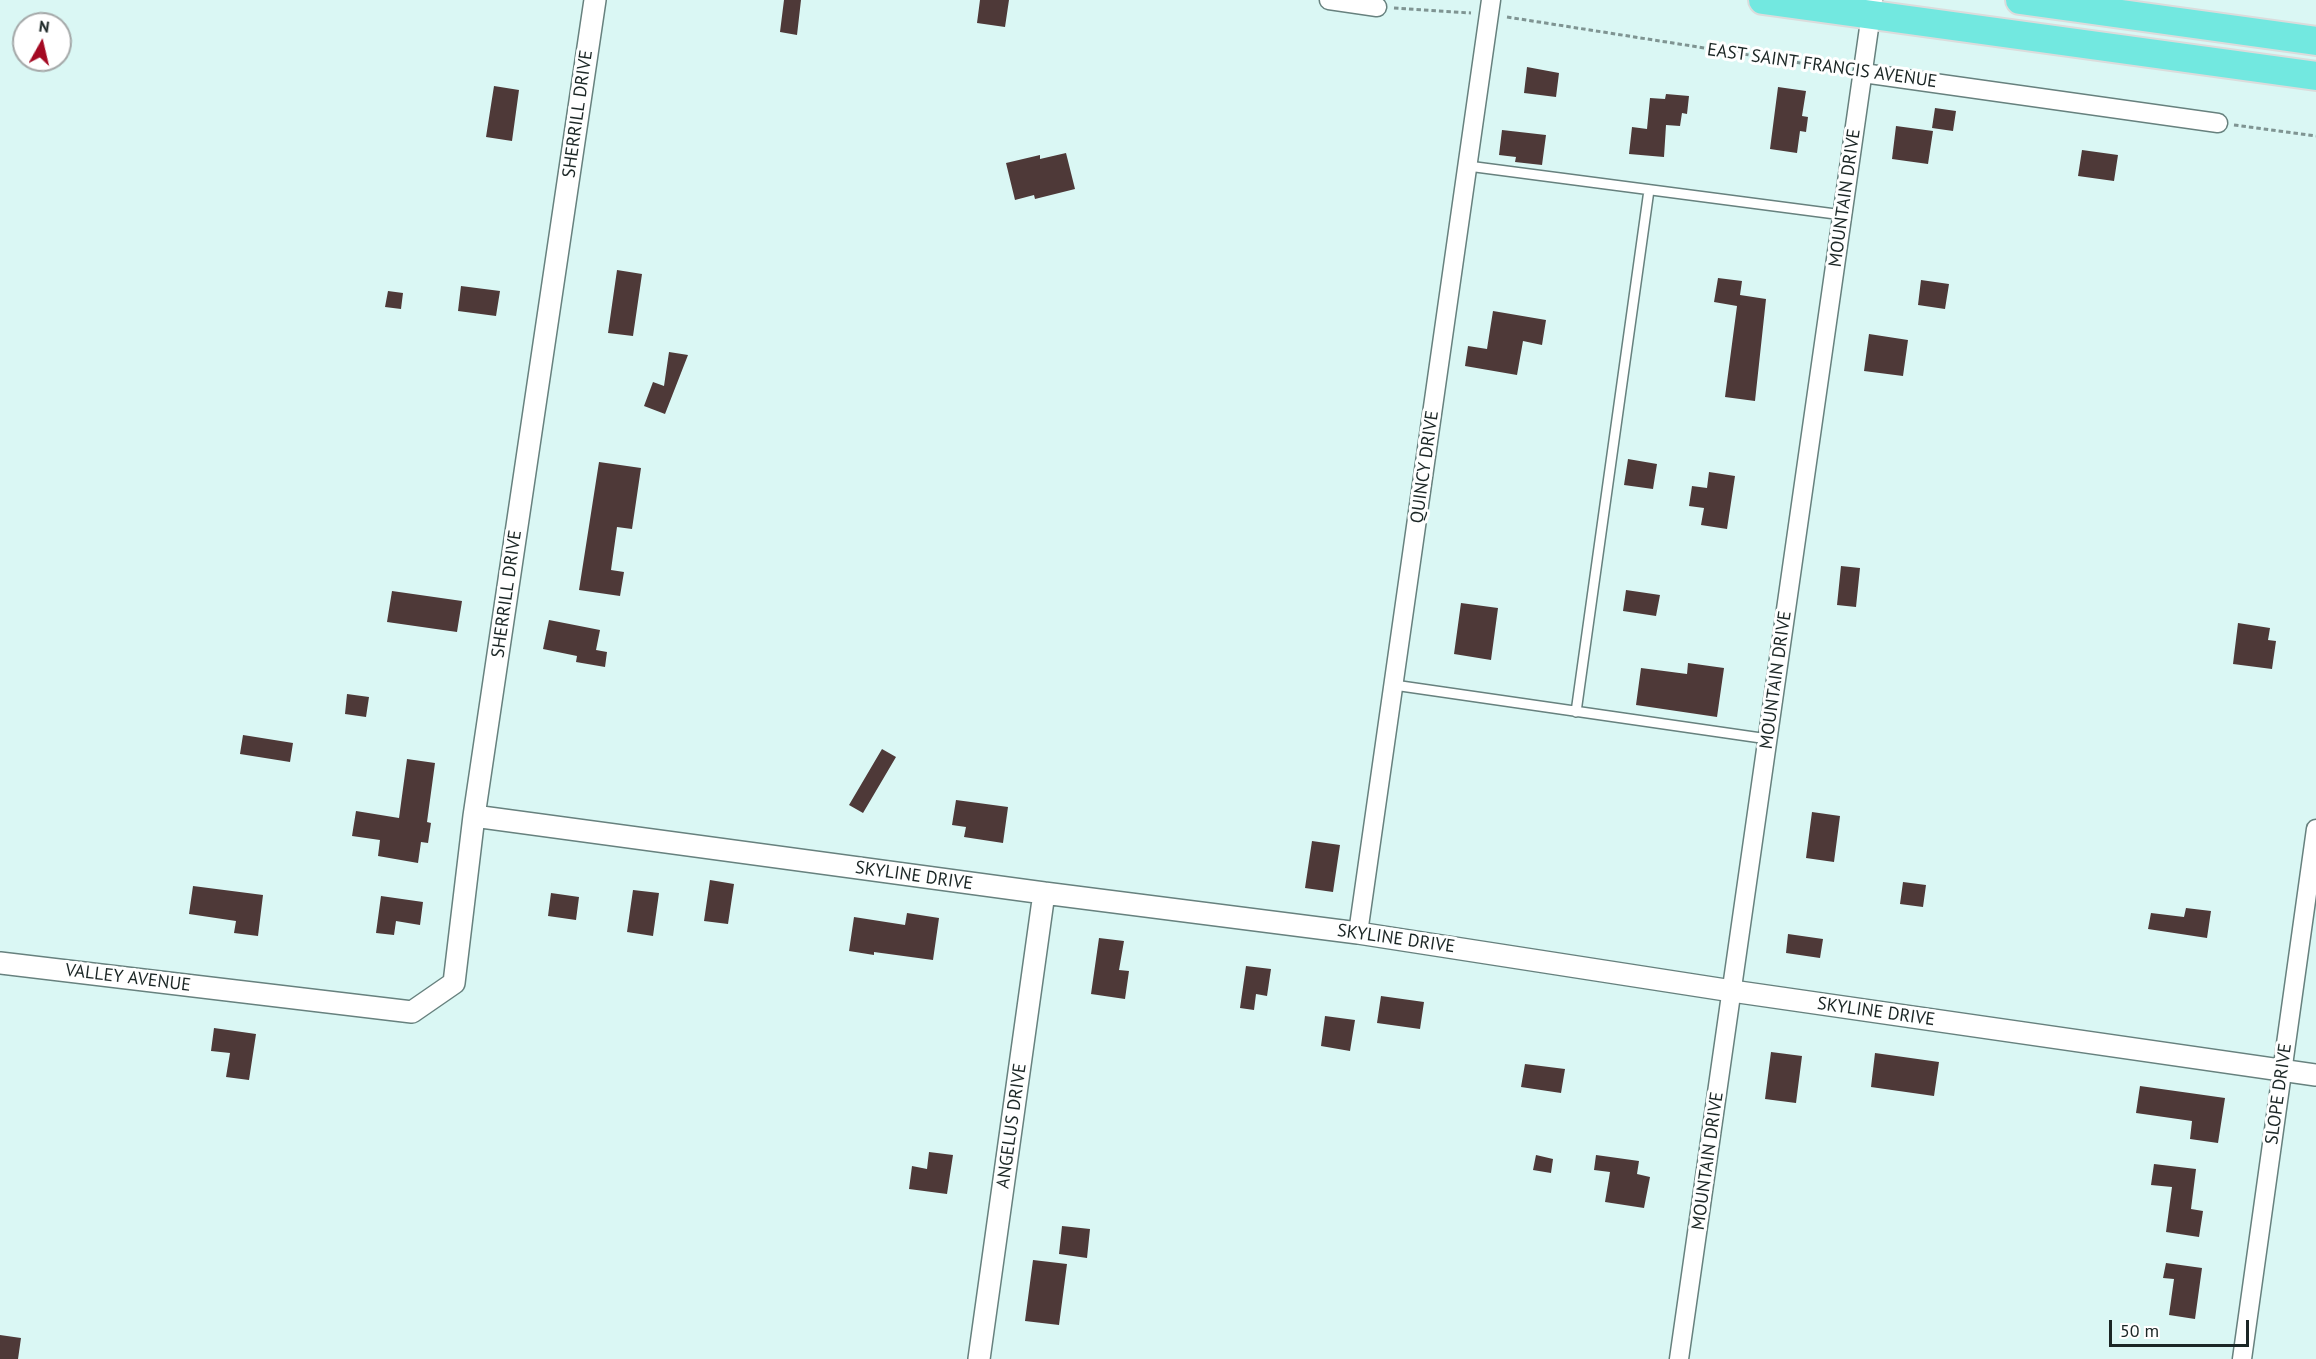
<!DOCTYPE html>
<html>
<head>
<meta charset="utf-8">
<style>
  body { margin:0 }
  #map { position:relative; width:2316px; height:1359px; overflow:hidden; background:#daf7f4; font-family:"PT Sans",sans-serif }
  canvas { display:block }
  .north { position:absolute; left:12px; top:12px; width:60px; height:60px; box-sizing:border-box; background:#fff; border:2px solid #a4a8a8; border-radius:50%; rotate:8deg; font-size:16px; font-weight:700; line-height:24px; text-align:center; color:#1b2625 }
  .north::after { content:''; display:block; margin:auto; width:21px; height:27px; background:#a40922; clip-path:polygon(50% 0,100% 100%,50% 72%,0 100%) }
  .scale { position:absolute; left:2109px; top:1320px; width:140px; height:27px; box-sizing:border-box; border:3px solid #1b2625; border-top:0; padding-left:8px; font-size:18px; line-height:21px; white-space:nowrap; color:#1b2625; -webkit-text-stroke:4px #fff; paint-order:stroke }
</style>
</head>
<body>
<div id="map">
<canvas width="2316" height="1359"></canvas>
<div class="north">N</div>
<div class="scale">50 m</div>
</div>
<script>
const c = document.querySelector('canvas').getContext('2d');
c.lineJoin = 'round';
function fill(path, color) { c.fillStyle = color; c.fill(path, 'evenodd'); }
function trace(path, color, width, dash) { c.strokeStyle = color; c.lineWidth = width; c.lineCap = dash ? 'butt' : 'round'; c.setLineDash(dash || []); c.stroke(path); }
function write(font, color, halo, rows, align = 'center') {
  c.font = font + ' "PT Sans",sans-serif'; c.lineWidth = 6; c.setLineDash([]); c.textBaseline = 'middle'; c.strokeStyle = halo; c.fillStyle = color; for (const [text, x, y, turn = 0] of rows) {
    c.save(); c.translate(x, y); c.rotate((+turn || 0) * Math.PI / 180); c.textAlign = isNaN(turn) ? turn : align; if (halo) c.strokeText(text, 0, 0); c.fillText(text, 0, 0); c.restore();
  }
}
const building = new Path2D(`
  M 784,0 L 801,0 L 797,35 L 780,32 Z
  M 980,0 L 1009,0 L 1005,27 L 977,23 Z
  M 1527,67 L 1559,73 L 1556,97 L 1524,93 Z
  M 494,86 L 519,90 L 512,141 L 486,137 Z
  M 1778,87 L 1806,91 L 1802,116 L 1808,117 L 1806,132 L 1800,131 L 1797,153 L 1770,149 Z
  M 1666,94 L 1689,96 L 1687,114 L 1682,113 L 1680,126 L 1666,125 L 1664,157 L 1629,154 L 1632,127 L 1647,129 L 1650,98 L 1665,99 Z
  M 1935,108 L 1956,111 L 1953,131 L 1932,128 Z
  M 1896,126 L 1933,131 L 1928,164 L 1892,159 Z
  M 1502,130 L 1546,135 L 1542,165 L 1515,162 L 1516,157 L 1499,155 Z
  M 2082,150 L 2118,155 L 2114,181 L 2078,176 Z
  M 1066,153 L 1075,189 L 1035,199 L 1034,195 L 1015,200 L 1006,163 L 1040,155 L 1040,159 Z
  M 617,270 L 642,274 L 633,336 L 608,333 Z
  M 1718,278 L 1742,281 L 1740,295 L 1766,299 L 1755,401 L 1725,397 L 1737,306 L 1714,302 Z
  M 1921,280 L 1949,284 L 1945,309 L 1918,305 Z
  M 461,286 L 500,291 L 496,316 L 458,311 Z
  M 388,291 L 403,293 L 401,309 L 385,307 Z
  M 1493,311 L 1546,320 L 1542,345 L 1523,341 L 1517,375 L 1465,366 L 1468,346 L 1487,349 Z
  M 1869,334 L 1908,340 L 1903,376 L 1864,371 Z
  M 669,352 L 688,355 L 665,414 L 644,406 L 653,382 L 664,386 Z
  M 1628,459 L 1657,464 L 1653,489 L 1624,485 Z
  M 599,462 L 641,468 L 632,529 L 617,527 L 611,570 L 624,572 L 620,596 L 579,590 Z
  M 1709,472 L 1735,476 L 1727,529 L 1701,525 L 1704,508 L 1689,506 L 1692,486 L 1707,488 Z
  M 1841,566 L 1860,568 L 1856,607 L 1837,605 Z
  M 1626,590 L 1660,595 L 1656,616 L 1623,611 Z
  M 392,591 L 462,601 L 457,632 L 387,622 Z
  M 1461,603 L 1498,608 L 1491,660 L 1454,654 Z
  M 549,620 L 600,630 L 596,650 L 607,652 L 605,667 L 576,662 L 577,656 L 543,649 Z
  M 2238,623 L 2270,628 L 2268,640 L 2276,641 L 2272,669 L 2233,664 Z
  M 1688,663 L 1724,668 L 1717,717 L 1636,705 L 1641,668 L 1687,674 Z
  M 347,694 L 369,697 L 366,717 L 345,714 Z
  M 243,735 L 293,743 L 290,762 L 240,754 Z
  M 882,749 L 896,757 L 863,813 L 849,805 Z
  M 407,759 L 435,763 L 427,822 L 431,823 L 428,843 L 421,842 L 418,863 L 378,856 L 380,840 L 352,836 L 356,811 L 399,818 Z
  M 956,800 L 1008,807 L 1003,843 L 964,837 L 966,827 L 952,825 Z
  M 1812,812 L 1840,816 L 1834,862 L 1806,858 Z
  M 1312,841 L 1340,845 L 1333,892 L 1305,888 Z
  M 710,880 L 734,884 L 728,924 L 704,921 Z
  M 1903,882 L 1926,885 L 1923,907 L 1900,904 Z
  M 193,886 L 263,895 L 258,936 L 234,933 L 236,921 L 189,914 Z
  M 633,890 L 659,893 L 653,936 L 627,932 Z
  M 551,893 L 579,897 L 576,920 L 548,916 Z
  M 381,896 L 423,902 L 420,925 L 396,921 L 394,935 L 376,933 Z
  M 2186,908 L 2211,911 L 2207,938 L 2148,929 L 2151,913 L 2184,917 Z
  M 907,913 L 939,918 L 933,960 L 874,952 L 874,955 L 849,951 L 854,917 L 905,925 Z
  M 1788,934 L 1823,939 L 1820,958 L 1786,953 Z
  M 1099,938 L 1124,941 L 1119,970 L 1129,971 L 1125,999 L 1091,994 Z
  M 1246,966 L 1271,969 L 1267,996 L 1256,994 L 1254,1010 L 1240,1008 Z
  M 1381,996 L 1424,1002 L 1420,1029 L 1377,1023 Z
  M 1325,1016 L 1355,1020 L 1350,1051 L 1321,1046 Z
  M 214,1028 L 256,1034 L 249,1080 L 226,1077 L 230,1053 L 211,1051 Z
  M 1771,1052 L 1802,1056 L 1796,1103 L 1765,1099 Z
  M 1875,1053 L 1939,1062 L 1934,1096 L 1871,1087 Z
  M 1525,1064 L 1565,1069 L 1561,1093 L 1521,1087 Z
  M 2140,1086 L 2225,1098 L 2218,1143 L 2190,1139 L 2192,1121 L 2136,1113 Z
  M 929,1152 L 953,1155 L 947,1194 L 909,1189 L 912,1166 L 927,1169 Z
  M 1536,1155 L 1553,1159 L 1551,1173 L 1533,1170 Z
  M 1596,1155 L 1639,1161 L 1637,1174 L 1650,1177 L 1644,1208 L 1605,1202 L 1610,1172 L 1594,1170 Z
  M 2154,1164 L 2196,1169 L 2191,1209 L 2203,1211 L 2199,1237 L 2166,1232 L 2172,1187 L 2151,1185 Z
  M 1062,1226 L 1090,1229 L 1087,1258 L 1059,1254 Z
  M 1033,1260 L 1067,1264 L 1059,1325 L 1025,1321 Z
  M 2166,1263 L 2202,1268 L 2195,1319 L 2169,1315 L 2174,1279 L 2163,1278 Z
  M 0,1335 L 21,1338 L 18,1359 L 0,1359 Z`);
const path = new Path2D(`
  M 1394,8 L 1471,13
  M 1507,17 L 1845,70
  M 2234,125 L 2316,136`);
const service = new Path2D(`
  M 1468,166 L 1843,215
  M 1394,685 L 1768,739
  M 1576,712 L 1649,190`);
const minor = new Path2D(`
  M 1329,0 L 1377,7
  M 1863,73 L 2218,123
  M 1358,933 L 1491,0
  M 1679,1359 L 1873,0
  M 2242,1359 L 2316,829`);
const tertiary = new Path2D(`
  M 474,816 L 1044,893 L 1358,933 L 1732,991 L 2316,1075
  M 0,963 L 412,1012 L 454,983 L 474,816 L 595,0
  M 979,1359 L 1044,893`);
const trunk = new Path2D(`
  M 1763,0 L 2316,76
  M 2020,0 L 2316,41`);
const streetNames = [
  ["EAST SAINT FRANCIS AVENUE",1822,66,8],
  ["SHERRILL DRIVE",578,114,-82],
  ["MOUNTAIN DRIVE",1845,198,-82],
  ["QUINCY DRIVE",1425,467,-82],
  ["SHERRILL DRIVE",507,594,-82],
  ["MOUNTAIN DRIVE",1776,680,-82],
  ["SKYLINE DRIVE",914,876,8],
  ["SKYLINE DRIVE",1396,939,8],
  ["VALLEY AVENUE",128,978,7],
  ["SKYLINE DRIVE",1876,1012,8],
  ["SLOPE DRIVE",2279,1094,-82],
  ["ANGELUS DRIVE",1012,1126,-82],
  ["MOUNTAIN DRIVE",1708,1161,-82]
];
fill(building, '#4e3938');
trace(service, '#67817e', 12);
trace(minor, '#67817e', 21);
trace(tertiary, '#67817e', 24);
trace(trunk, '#dbdcdc', 32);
trace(path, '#7f9492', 3, [4.5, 3]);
trace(service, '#fff', 9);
trace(minor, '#fff', 18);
trace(tertiary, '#fff', 21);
trace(trunk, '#72e8e0', 28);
write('18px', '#1b2625', '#fff', streetNames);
</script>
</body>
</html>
